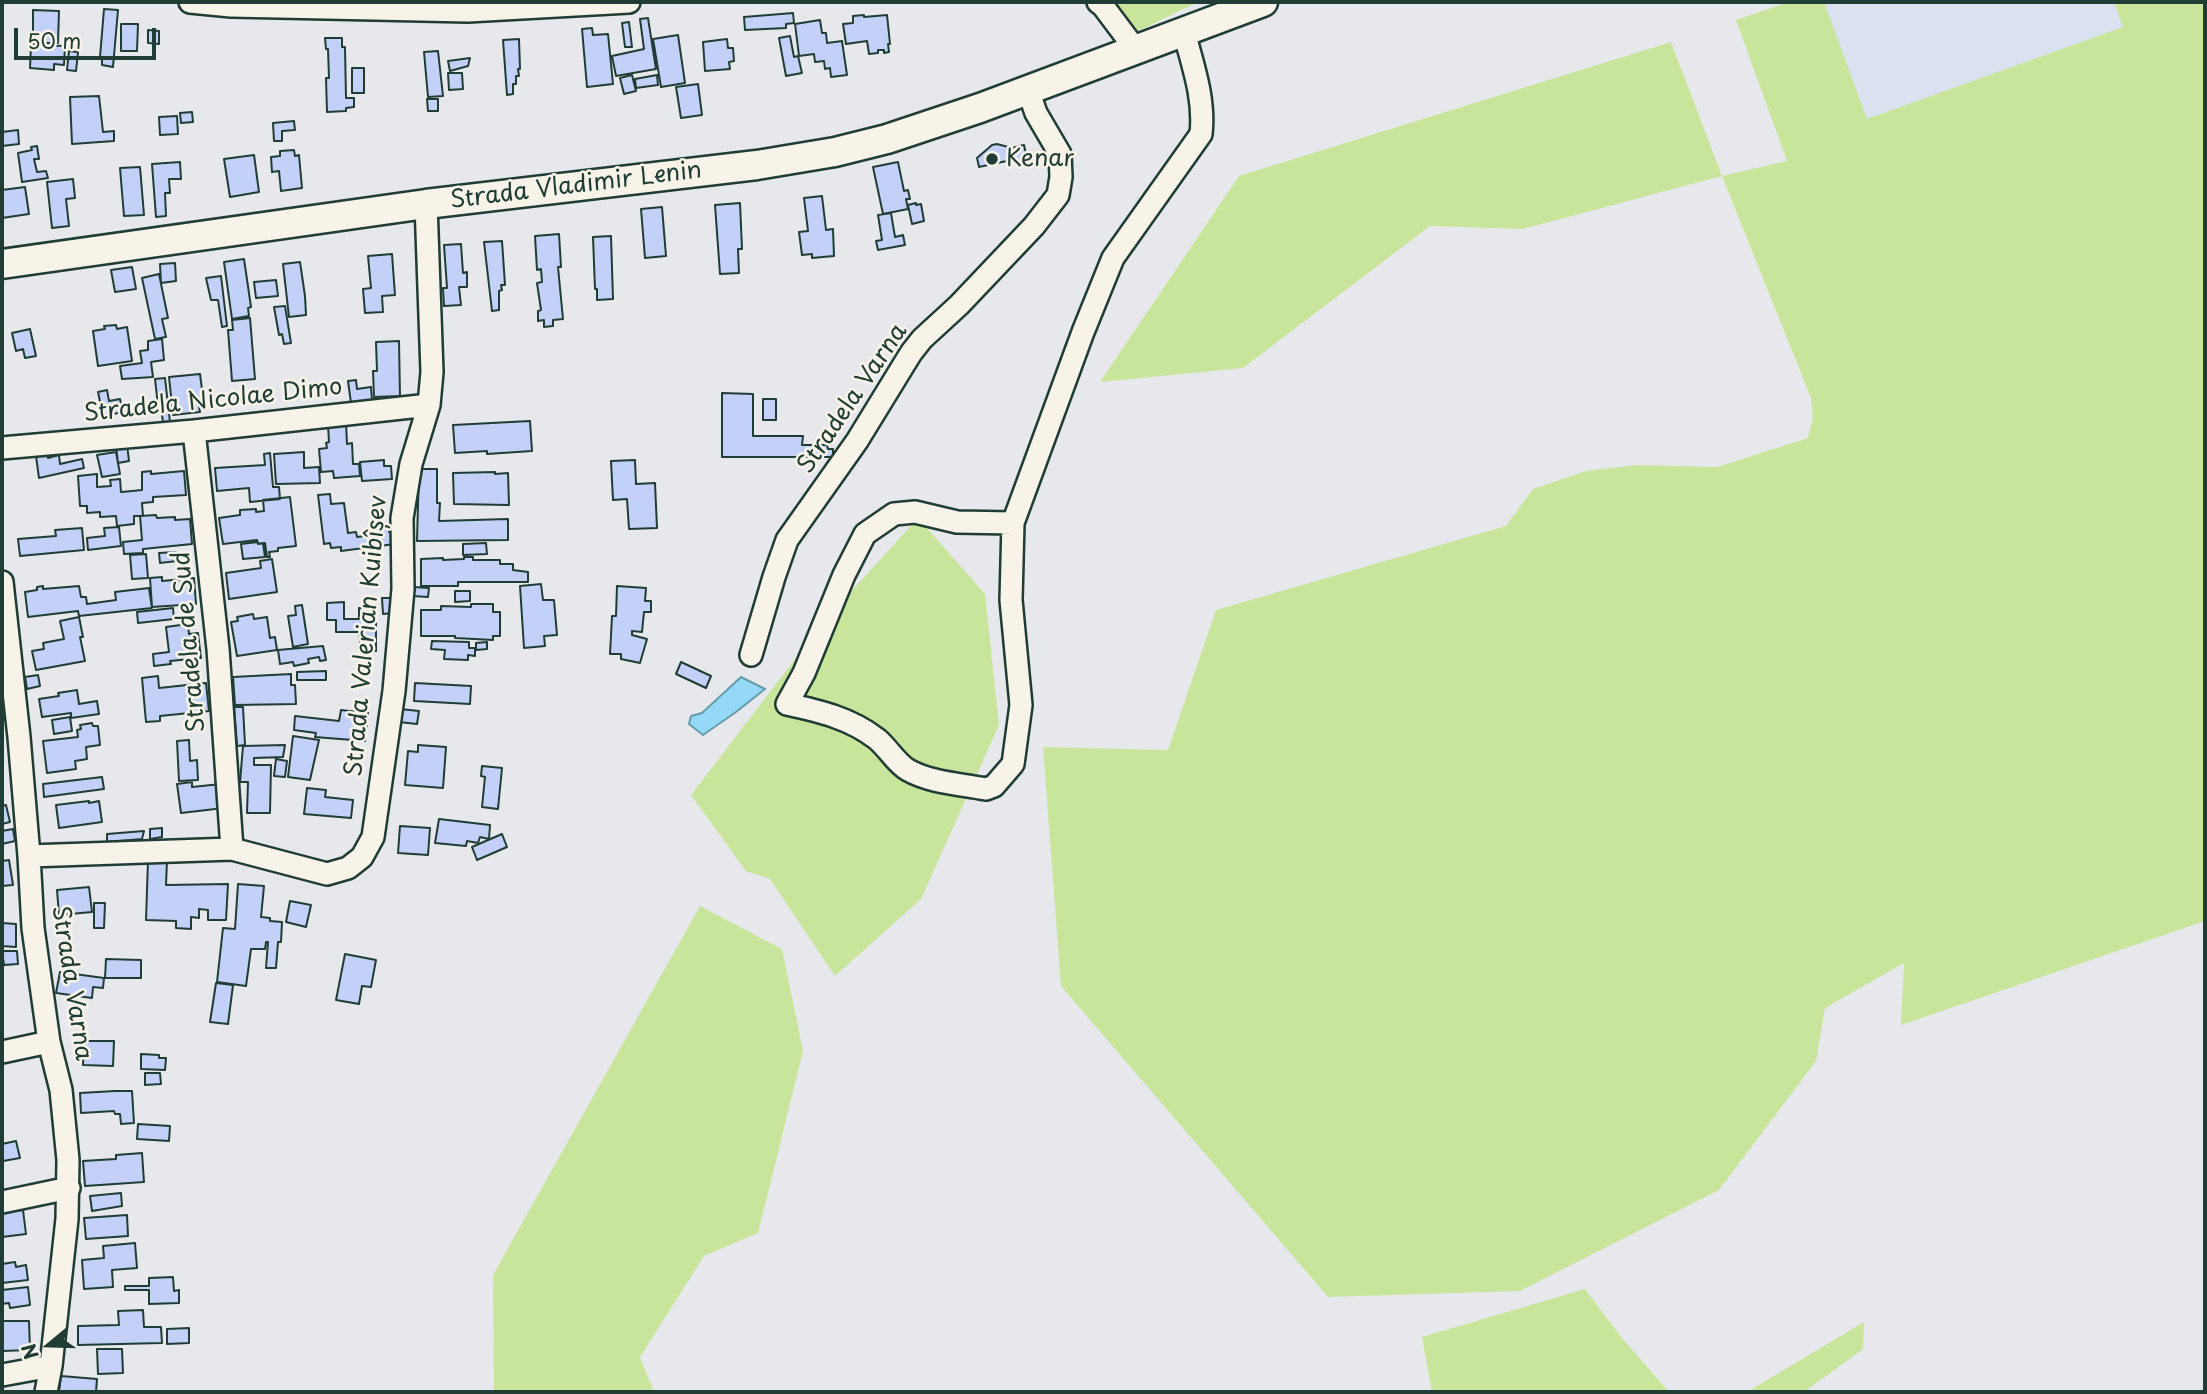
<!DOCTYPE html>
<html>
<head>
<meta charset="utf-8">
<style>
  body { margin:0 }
  #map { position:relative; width:2207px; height:1394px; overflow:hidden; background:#e7e8ec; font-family:"Playpen Sans",sans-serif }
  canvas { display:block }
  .frame { position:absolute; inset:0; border:4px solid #1f3d34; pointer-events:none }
  .north { position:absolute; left:14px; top:1310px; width:70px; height:70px; -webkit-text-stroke:5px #f7f3e8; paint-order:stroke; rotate:251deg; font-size:19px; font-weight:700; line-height:28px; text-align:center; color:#1f3d34 }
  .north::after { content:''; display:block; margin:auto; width:24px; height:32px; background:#1f3d34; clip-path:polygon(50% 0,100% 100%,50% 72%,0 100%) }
  .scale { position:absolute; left:14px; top:28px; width:142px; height:32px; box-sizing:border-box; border:4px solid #1f3d34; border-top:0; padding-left:9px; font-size:21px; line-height:24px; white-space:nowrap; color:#1f3d34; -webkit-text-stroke:5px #f7f3e8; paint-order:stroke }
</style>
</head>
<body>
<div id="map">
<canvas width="2207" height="1394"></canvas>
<div class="frame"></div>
<div class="north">N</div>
<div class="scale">50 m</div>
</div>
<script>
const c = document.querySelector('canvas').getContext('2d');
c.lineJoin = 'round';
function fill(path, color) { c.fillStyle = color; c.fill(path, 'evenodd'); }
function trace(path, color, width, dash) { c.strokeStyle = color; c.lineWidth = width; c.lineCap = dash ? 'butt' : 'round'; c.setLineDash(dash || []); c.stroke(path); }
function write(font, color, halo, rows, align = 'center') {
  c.font = font + ' "Playpen Sans",sans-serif'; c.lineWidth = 5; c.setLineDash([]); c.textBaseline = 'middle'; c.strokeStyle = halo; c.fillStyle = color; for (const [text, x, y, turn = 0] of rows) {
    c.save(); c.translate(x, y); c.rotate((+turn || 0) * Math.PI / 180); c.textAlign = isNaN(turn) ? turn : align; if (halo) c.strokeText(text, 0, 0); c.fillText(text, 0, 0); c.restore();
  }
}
const built = new Path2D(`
  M 1824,2 L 2114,2 L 2123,27 L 1867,120 Z`);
const green = new Path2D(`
  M 1112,2 L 1198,2 L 1138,31 Z
  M 1789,2 L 1824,2 L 1867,119 L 2123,27 L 2114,2 L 2205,2 L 2205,921 L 1901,1025 L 1904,963 L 1825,1008 L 1816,1061 L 1719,1190 L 1520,1291 L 1328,1297 L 1061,986 L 1043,747 L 1168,750 L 1216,610 L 1506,526 L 1533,489 L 1586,471 L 1636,465 L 1717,467 L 1808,438 L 1813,418 L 1811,398 L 1722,176 L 1523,229 L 1430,226 L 1243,368 L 1100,382 L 1239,176 L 1671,42 L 1722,176 L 1787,161 L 1736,20 Z
  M 918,518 L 985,594 L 999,725 L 921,899 L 835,976 L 770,879 L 746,871 L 691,795 L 825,620 Z
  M 700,906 L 782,949 L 803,1051 L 758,1233 L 704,1256 L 640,1357 L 654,1392 L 494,1392 L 493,1275 Z
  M 1585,1289 L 1621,1337 L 1669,1392 L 1432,1392 L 1422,1337 Z
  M 1864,1322 L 1863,1349 L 1804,1392 L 1747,1392 Z`);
const water = new Path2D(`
  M 741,677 L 765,689 L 736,712 L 703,735 L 689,724 L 691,716 L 702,713 Z`);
const building = new Path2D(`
  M 104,9 L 118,10 L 113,67 L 102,65 L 102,57 L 100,57 Z
  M 33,10 L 59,11 L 58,43 L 33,43 Z
  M 793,13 L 794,23 L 786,24 L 786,28 L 745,30 L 744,17 Z
  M 864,15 L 864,17 L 887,15 L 890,44 L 888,44 L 889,52 L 884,53 L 884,50 L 878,50 L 878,53 L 869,54 L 867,41 L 846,44 L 843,24 L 853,23 L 853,16 Z
  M 648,18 L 656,69 L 616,76 L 612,56 L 644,49 L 640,19 Z
  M 820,20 L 822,33 L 826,33 L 827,43 L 842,41 L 847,75 L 831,77 L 830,68 L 825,69 L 824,61 L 815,62 L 814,54 L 799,56 L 795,24 Z
  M 629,22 L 632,47 L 625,47 L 622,23 Z
  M 121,24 L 138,24 L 137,51 L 121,51 Z
  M 592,28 L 593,35 L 608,34 L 613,84 L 587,87 L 582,29 Z
  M 148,30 L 159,31 L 159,44 L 148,43 Z
  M 678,35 L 685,83 L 661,87 L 653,39 Z
  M 790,36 L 794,57 L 798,56 L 802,73 L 786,76 L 779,38 Z
  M 325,38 L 342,38 L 342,47 L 345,47 L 346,98 L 354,98 L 354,107 L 346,108 L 346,111 L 327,112 L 326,78 L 329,78 L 328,49 L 326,49 Z
  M 519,39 L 520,69 L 518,69 L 519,76 L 516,76 L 516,84 L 513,84 L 513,94 L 507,95 L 503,40 Z
  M 727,39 L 728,48 L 733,48 L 734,61 L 729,62 L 730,69 L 705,71 L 703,42 Z
  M 31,45 L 65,46 L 64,65 L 54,64 L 54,70 L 30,68 Z
  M 69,51 L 78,52 L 76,71 L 67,70 Z
  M 438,51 L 443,96 L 428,97 L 424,52 Z
  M 470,58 L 468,66 L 450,71 L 448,61 Z
  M 352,68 L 364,68 L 364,93 L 352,93 Z
  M 448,73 L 462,73 L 463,89 L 449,90 Z
  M 632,75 L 636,91 L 624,94 L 620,78 Z
  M 657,75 L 658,85 L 636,88 L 635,79 Z
  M 698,84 L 702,115 L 681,118 L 676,87 Z
  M 99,96 L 103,132 L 114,131 L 114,141 L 72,144 L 70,97 Z
  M 427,99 L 438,99 L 438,111 L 428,111 Z
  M 192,112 L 193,122 L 181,123 L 180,113 Z
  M 177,116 L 178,134 L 160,135 L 159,117 Z
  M 294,121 L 295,130 L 282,131 L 282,141 L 274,141 L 273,123 Z
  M 18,130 L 19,144 L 2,146 L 2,132 Z
  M 997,144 L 1012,148 L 1024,145 L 1028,163 L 1017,165 L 1016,159 L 979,167 L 977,158 L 992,145 Z
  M 37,146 L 39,159 L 34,159 L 37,172 L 46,171 L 48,178 L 22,182 L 18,153 L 32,150 L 31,147 Z
  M 294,150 L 295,156 L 299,155 L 302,188 L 281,191 L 279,171 L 272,172 L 271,157 L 280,156 L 280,151 Z
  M 254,155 L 259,192 L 230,197 L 224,159 Z
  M 180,162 L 181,179 L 169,179 L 170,193 L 165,193 L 166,216 L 156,217 L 152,164 Z
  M 898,162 L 904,191 L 908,190 L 910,199 L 906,199 L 908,209 L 883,214 L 873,167 Z
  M 140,167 L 144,215 L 124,216 L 120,168 Z
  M 73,179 L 75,198 L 66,199 L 69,226 L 52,228 L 47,182 Z
  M 25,187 L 29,214 L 2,218 L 2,190 Z
  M 822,196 L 826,230 L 833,229 L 834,256 L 812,258 L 812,254 L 802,255 L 799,232 L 808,231 L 804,198 Z
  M 740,203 L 742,249 L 738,249 L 739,273 L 720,274 L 715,205 Z
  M 916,203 L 916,205 L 921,204 L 924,221 L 912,224 L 908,205 Z
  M 662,207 L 666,256 L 645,258 L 641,209 Z
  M 891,213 L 895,237 L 903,235 L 905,245 L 878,250 L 876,241 L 882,240 L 878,215 Z
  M 559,234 L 561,267 L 558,267 L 563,319 L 553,320 L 553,326 L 544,327 L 544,320 L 538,321 L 538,311 L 541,310 L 537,283 L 542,282 L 541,269 L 537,270 L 535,236 Z
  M 611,236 L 613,299 L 597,300 L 597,289 L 595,289 L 593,237 Z
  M 502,241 L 505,285 L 501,285 L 502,290 L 499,291 L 499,310 L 492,311 L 484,242 Z
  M 461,244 L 463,273 L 467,272 L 467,287 L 459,287 L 461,305 L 444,306 L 443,288 L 447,288 L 444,245 Z
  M 392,254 L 395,295 L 382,296 L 383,312 L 365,313 L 363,289 L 371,288 L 368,256 Z
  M 244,259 L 251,307 L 248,308 L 249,316 L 232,319 L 224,262 Z
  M 300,262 L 305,296 L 306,315 L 289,317 L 283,264 Z
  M 175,263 L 176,281 L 161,283 L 160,264 Z
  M 132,267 L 136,289 L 115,292 L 111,270 Z
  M 159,274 L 168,318 L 162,319 L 166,337 L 155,339 L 142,278 Z
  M 221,276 L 227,326 L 222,327 L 218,300 L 211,300 L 206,278 Z
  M 276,280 L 278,296 L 256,298 L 254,282 Z
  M 285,306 L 291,343 L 284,344 L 282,334 L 279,335 L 274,307 Z
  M 250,318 L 255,379 L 232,381 L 228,330 L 233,330 L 232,320 Z
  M 116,325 L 117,329 L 127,327 L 132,361 L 98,366 L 93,331 L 105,329 L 104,326 Z
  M 30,329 L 36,356 L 25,358 L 23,349 L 16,351 L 12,333 Z
  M 162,339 L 164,360 L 151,362 L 153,377 L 122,379 L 120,366 L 142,363 L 140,351 L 148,350 L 148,341 Z
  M 399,341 L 400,396 L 374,397 L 373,371 L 377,371 L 376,342 Z
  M 200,374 L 204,405 L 199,406 L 200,412 L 173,415 L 169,377 Z
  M 165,378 L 170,422 L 163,423 L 161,406 L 158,406 L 155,379 Z
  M 356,380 L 357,389 L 371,387 L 372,401 L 351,403 L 348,381 Z
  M 107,390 L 109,401 L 120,399 L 123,412 L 103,416 L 98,392 Z
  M 722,393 L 753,394 L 753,436 L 803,436 L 802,445 L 827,445 L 828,449 L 833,449 L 833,457 L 722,457 Z
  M 763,399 L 776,399 L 776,420 L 763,420 Z
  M 530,421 L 532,451 L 487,454 L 487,451 L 455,453 L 453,425 Z
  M 346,423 L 347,444 L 352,443 L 353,464 L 359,464 L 360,476 L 334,478 L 333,471 L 321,472 L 319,449 L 327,448 L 326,443 L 329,442 L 328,425 Z
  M 127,444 L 129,461 L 118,463 L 116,446 Z
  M 116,452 L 120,474 L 102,477 L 97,455 Z
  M 304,452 L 304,468 L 319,467 L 320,483 L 276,484 L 274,454 Z
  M 270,453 L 273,487 L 279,487 L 280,499 L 250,502 L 249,488 L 217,491 L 215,468 L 265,465 L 264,454 Z
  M 47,454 L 48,458 L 59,455 L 60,464 L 82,459 L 84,468 L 39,478 L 36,456 Z
  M 384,460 L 384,466 L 391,466 L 392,479 L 362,481 L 360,462 Z
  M 635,460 L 636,484 L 655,483 L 657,528 L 629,529 L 627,499 L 613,500 L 611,461 Z
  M 419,469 L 437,469 L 437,503 L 440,503 L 439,521 L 508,519 L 508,540 L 417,541 Z
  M 151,471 L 151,474 L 184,471 L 186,495 L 153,497 L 153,502 L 142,503 L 143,516 L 134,516 L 134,524 L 117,526 L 116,516 L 100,517 L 100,512 L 87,513 L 87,506 L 80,506 L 78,476 L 97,474 L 97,487 L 111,486 L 110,480 L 120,479 L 121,492 L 122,492 L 142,490 L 142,472 Z
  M 495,472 L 495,474 L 508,473 L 509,505 L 454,504 L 453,473 Z
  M 330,494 L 331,504 L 344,503 L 348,533 L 356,532 L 357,537 L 372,535 L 371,530 L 389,528 L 389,532 L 393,531 L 395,544 L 341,551 L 341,547 L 331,548 L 330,543 L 324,544 L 318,495 Z
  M 290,497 L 296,546 L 278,548 L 278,551 L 269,552 L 270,557 L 267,557 L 265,543 L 258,544 L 257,540 L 223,544 L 219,518 L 240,515 L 240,510 L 256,509 L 256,512 L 264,511 L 263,500 Z
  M 156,515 L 157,518 L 175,517 L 175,520 L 190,519 L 192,544 L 143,549 L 143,553 L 124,554 L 123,542 L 142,540 L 140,516 Z
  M 119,527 L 121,546 L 88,550 L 87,538 L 105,536 L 104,528 Z
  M 82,528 L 84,550 L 20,556 L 18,539 L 56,536 L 55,530 Z
  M 258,542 L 258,544 L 263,543 L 265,557 L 243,559 L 241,544 Z
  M 486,543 L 487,554 L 463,555 L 463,544 Z
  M 176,552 L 177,561 L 160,563 L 159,553 Z
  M 146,554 L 148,578 L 132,579 L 130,555 Z
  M 464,557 L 473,557 L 473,560 L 500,560 L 500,564 L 513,564 L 513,570 L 528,572 L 528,582 L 458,582 L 458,586 L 421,586 L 421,559 L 443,558 L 443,560 L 464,559 Z
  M 272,559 L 277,592 L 229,599 L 226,573 L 261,568 L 260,561 Z
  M 162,577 L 162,581 L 194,578 L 196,604 L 152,607 L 150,578 Z
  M 541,584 L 543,600 L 554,600 L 557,635 L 544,636 L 545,646 L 524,648 L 520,586 Z
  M 43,586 L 43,589 L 79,586 L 81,597 L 86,597 L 87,604 L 116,600 L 115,592 L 149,588 L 152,608 L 79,616 L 78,611 L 28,617 L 25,592 L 37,590 L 37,587 Z
  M 617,586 L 646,588 L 645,601 L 651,601 L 651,612 L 644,612 L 642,632 L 632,631 L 632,635 L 647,639 L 640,663 L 621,659 L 621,654 L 610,654 L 612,616 L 616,616 Z
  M 414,587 L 429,588 L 428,597 L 413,596 Z
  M 455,591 L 470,591 L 470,601 L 455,602 Z
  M 382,598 L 392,598 L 392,613 L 383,614 Z
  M 344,602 L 344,619 L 359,619 L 359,608 L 376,608 L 376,651 L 361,652 L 359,632 L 336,632 L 336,620 L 327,620 L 327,603 Z
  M 471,604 L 493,604 L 493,612 L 500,612 L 500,636 L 493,636 L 493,640 L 455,638 L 455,636 L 421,636 L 421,610 L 441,610 L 441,606 L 471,607 Z
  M 302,605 L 308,644 L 293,647 L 288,616 L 296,615 L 295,606 Z
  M 173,608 L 174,619 L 138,623 L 137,612 Z
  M 253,614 L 254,619 L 267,617 L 270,638 L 275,637 L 277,650 L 237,656 L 231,622 L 238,621 L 237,617 Z
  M 79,617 L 83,637 L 80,637 L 85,661 L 36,670 L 32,651 L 44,649 L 43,643 L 64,639 L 60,621 Z
  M 188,624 L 189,634 L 198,633 L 201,658 L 170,661 L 171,664 L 154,666 L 153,654 L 169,652 L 166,627 Z
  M 432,641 L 469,642 L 469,648 L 475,648 L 475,656 L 468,655 L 468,660 L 444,659 L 445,650 L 431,649 Z
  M 487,642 L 487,649 L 476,650 L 476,643 Z
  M 323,646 L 326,660 L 320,661 L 319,657 L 308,659 L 309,663 L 294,666 L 293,662 L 280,664 L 278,650 Z
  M 681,662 L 711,676 L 706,688 L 676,674 Z
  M 326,671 L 326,680 L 297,680 L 297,672 Z
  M 291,674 L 291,685 L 295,685 L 296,704 L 235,705 L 233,677 Z
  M 38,675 L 40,686 L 27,689 L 25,677 Z
  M 158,676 L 159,688 L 206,683 L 209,711 L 160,716 L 160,721 L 146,722 L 142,678 Z
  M 415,683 L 471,686 L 470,704 L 414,701 Z
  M 77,690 L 79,704 L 97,701 L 99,714 L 71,718 L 71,713 L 42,717 L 39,699 L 59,696 L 58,693 Z
  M 234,707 L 243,707 L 245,745 L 237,746 Z
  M 400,709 L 419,711 L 417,724 L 399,722 Z
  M 341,710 L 368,713 L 365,741 L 315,737 L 316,733 L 294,730 L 295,716 L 339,721 Z
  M 70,717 L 72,731 L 54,734 L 52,720 Z
  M 92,723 L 93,726 L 98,726 L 100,745 L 86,747 L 87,759 L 75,761 L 76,769 L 47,773 L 43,741 L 78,737 L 77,730 L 81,729 L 80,725 Z
  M 293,736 L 319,740 L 310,780 L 288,777 Z
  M 189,740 L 190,761 L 197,760 L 198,780 L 179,781 L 177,741 Z
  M 285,745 L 283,757 L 254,758 L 254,765 L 271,765 L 270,813 L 247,813 L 248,782 L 240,782 L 243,746 Z
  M 418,745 L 446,747 L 443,788 L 405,785 L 408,751 L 418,752 Z
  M 276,759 L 287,761 L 285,777 L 274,776 Z
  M 482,766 L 502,768 L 498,809 L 482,807 L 485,777 L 481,776 Z
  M 102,777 L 104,789 L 44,797 L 43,784 Z
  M 192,782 L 192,787 L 221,784 L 224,808 L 181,813 L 177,784 Z
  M 307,788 L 326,790 L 325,797 L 353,800 L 351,818 L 304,814 Z
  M 89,801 L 89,803 L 99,801 L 102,822 L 59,828 L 56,805 Z
  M 6,805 L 10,822 L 2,824 L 2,806 Z
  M 439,819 L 490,825 L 489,839 L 480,837 L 478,843 L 467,841 L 466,846 L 435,843 Z
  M 400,826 L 430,828 L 428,855 L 398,853 Z
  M 162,828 L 162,837 L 150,839 L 150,829 Z
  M 13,829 L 15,841 L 2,844 L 2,831 Z
  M 144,831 L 142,839 L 107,842 L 107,834 Z
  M 502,834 L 507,847 L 477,860 L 472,847 Z
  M 9,860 L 13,885 L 2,886 L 2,861 Z
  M 148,860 L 167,861 L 166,885 L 228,884 L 226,920 L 208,920 L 208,910 L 199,909 L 199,918 L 191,917 L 191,929 L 176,928 L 176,921 L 146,920 Z
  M 238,884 L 264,886 L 261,917 L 270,918 L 270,921 L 282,922 L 281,942 L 278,942 L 276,968 L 266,968 L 268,942 L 266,942 L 265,949 L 251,949 L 246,986 L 217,982 L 223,928 L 235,929 Z
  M 89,887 L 92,912 L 59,915 L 57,890 Z
  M 290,901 L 311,905 L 306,927 L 286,922 Z
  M 94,903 L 105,903 L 104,928 L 94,928 Z
  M 2,923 L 16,924 L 16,947 L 2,946 Z
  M 2,951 L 17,951 L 18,964 L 4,965 Z
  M 345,954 L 376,960 L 371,987 L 362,986 L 359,1004 L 336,1000 Z
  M 106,959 L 141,960 L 141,978 L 105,978 Z
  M 60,972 L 104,978 L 103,988 L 93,987 L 92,998 L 56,993 Z
  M 216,983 L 233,985 L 228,1024 L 210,1022 Z
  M 84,1041 L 114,1041 L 113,1066 L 83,1065 Z
  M 141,1054 L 159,1055 L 159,1058 L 166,1058 L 165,1070 L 141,1069 Z
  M 145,1073 L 160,1073 L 161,1084 L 145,1085 Z
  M 115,1091 L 132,1091 L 134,1123 L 121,1124 L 120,1114 L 115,1114 L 114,1111 L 81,1113 L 80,1093 Z
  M 138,1124 L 170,1126 L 169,1141 L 137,1139 Z
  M 16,1141 L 20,1158 L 3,1161 L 2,1144 Z
  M 142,1153 L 144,1182 L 85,1186 L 83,1161 L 116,1159 L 116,1155 Z
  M 121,1193 L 122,1206 L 92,1211 L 90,1196 Z
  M 23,1210 L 26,1234 L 2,1237 L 2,1212 Z
  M 127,1215 L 128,1236 L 86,1239 L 84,1218 Z
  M 135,1243 L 137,1268 L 112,1270 L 113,1287 L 84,1289 L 82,1260 L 104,1258 L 103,1246 Z
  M 15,1262 L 16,1267 L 26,1265 L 28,1280 L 2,1283 L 2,1264 Z
  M 173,1277 L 174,1291 L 179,1290 L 179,1303 L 149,1304 L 149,1290 L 125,1290 L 125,1286 L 149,1286 L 149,1278 Z
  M 28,1287 L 30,1305 L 10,1308 L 9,1303 L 2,1304 L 2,1290 Z
  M 143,1310 L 144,1327 L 161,1327 L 162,1343 L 78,1345 L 78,1326 L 119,1325 L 118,1311 Z
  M 2,1321 L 29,1321 L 30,1350 L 2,1351 Z
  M 189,1328 L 189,1343 L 167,1344 L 167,1329 Z
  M 97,1349 L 122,1349 L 123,1373 L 98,1374 Z
  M 61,1376 L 97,1379 L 96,1392 L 59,1392 Z`);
const minor = new Path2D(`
  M 190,2 L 231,6 L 468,11 L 629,2
  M 1098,2 L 1103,6 L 1136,50
  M 194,431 L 218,649 L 232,849
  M 2,448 L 194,431 L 429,405
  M 1013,523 L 957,522 L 915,512 L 894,514 L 865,534 L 844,575 L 804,673 L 787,704 C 819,711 850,718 877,739 C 888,748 896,763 908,770 C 931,783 961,784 986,789 L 994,786 L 1013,764 L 1021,705 L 1011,600 L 1013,523 L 1083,332 L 1113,258 L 1201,134 C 1205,99 1193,66 1184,32
  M 2,582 L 19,737 L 29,856 L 33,928 L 49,1042 L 61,1090 L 68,1160 L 67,1219 L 51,1366 L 46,1392
  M 751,655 L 774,577 L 787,540 L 857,441 L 911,353 L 922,339 L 959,305 L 1034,226 L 1058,195 L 1061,177 L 1060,154 L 1036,113 L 1028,90
  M 29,856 L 232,849 L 327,874 L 348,868 L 362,857 L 373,837 L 394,691 L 403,589 L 402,518 L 411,464 L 429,405 L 432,372 L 426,204
  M 2,1052 L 49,1042
  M 2,1202 L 69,1188
  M 2,1375 L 51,1366`);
const major = new Path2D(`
  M 2,264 L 426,204 L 757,165 L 835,152 L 887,139 L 980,108 L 1263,2`);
const markers = [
  [992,159,7,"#1f3d34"]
];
const poiNames = [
  ["Kenar",1006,159]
];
const streetNames = [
  ["Strada Vladimir Lenin",576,186,-7],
  ["Stradela Varna",853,399,-56],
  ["Stradela Nicolae Dimo",213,401,-6],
  ["Strada Valerian Kuibîșev",367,636,-85],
  ["Stradela de Sud",190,642,-95],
  ["Strada Varna",71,983,81]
];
fill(built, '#dce1ef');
fill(green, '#c9e59c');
fill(water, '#95d9f7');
trace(water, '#669ba9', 2);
fill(building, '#c3d0f7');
trace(building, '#1f3d34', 2);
trace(minor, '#1f3d34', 26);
trace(major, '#1f3d34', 33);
trace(minor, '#f7f3e8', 21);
trace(major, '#f7f3e8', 28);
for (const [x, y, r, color] of markers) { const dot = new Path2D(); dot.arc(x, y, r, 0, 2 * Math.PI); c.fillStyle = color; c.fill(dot); trace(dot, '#f7f3e8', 2.5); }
write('24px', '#1f3d34', '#f7f3e8', poiNames, 'left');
write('24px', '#1f3d34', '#f7f3e8', streetNames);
</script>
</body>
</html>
